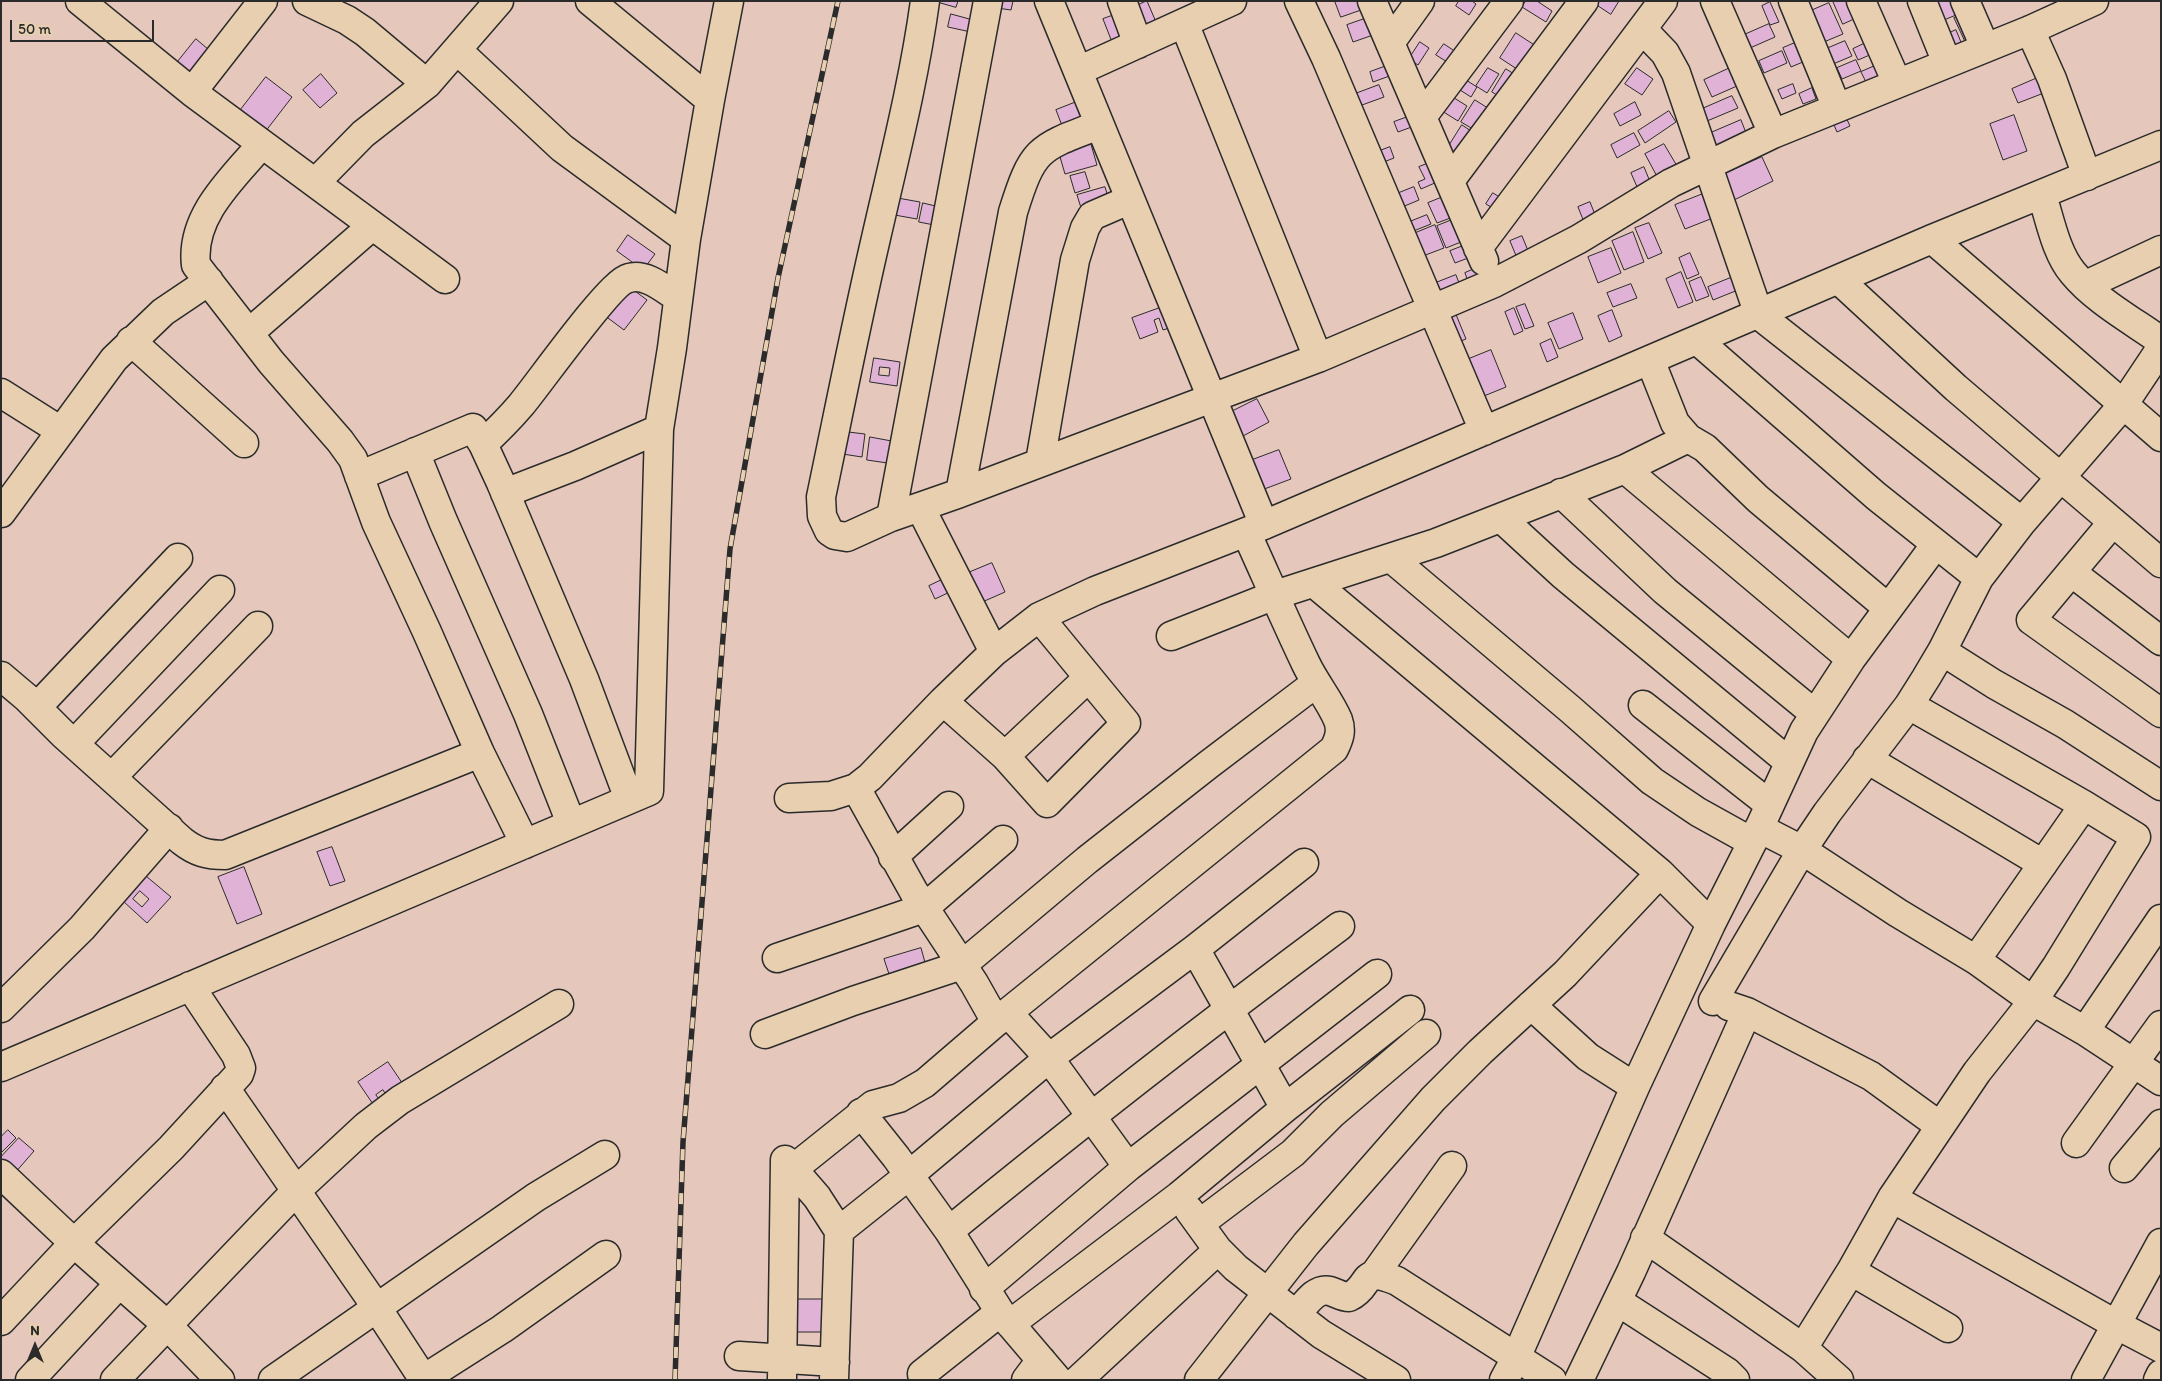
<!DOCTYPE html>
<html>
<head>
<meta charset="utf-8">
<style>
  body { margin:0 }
  #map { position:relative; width:2162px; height:1381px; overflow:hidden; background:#e5c7bb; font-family:Itim,sans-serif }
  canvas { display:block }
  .frame { position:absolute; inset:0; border:2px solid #2b2b2b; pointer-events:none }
  .north { position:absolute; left:10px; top:1321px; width:50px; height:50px; -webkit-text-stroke:4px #e7cfb0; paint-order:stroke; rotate:0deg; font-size:14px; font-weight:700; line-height:20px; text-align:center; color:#2b2b2b }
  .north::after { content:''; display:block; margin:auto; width:18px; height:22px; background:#2b2b2b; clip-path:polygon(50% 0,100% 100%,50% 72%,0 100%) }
  .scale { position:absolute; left:10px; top:20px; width:144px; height:22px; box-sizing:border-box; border:2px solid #2b2b2b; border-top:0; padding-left:6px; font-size:15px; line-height:18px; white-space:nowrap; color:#2b2b2b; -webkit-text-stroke:4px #e7cfb0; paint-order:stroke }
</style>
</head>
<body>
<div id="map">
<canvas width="2162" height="1381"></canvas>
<div class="frame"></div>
<div class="north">N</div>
<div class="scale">50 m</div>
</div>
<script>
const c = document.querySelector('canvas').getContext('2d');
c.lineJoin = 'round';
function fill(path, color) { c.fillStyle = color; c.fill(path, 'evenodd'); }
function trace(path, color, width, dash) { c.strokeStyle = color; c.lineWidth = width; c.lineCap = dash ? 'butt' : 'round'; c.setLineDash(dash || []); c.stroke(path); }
const building = new Path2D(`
  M 934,1 L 958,1 L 956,7 Z
  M 998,1 L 1013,1 L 1011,10 L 997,8 Z
  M 1147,1 L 1156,22 L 1138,29 L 1130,9 Z
  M 1335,1 L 1361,1 L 1364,9 L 1341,17 Z
  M 1459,1 L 1472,1 L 1476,4 L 1469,15 L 1456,6 Z
  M 1526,1 L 1537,1 L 1552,11 L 1546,22 L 1522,7 Z
  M 1591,1 L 1619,1 L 1611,14 Z
  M 1833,1 L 1857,1 L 1863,15 L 1843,24 Z
  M 1941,1 L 1959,1 L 1963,12 L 1937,23 L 1930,6 Z
  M 1770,2 L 1779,22 L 1770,25 L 1762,6 Z
  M 1829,3 L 1843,34 L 1819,44 L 1806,13 Z
  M 1120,13 L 1129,36 L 1112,42 L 1103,19 Z
  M 1965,13 L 1977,42 L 1967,46 L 1954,18 Z
  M 951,14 L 973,20 L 971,32 L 948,27 Z
  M 1370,17 L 1376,34 L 1353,42 L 1347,25 Z
  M 1769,24 L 1775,37 L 1750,48 L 1744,35 Z
  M 1956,30 L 1963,47 L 1950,52 L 1943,36 Z
  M 1516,33 L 1539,48 L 1523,73 L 1500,58 Z
  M 196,39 L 215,55 L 191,84 L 172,69 Z
  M 1874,39 L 1879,51 L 1858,60 L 1853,49 Z
  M 1802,40 L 1810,59 L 1791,67 L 1783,48 Z
  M 1845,41 L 1852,56 L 1826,67 L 1819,52 Z
  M 1420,42 L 1429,48 L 1418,65 L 1409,59 Z
  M 1444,44 L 1459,54 L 1452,65 L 1436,55 Z
  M 1782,51 L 1787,63 L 1764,73 L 1759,61 Z
  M 1856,60 L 1861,71 L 1842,79 L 1837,68 Z
  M 1884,62 L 1890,74 L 1867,84 L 1861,72 Z
  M 1392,64 L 1395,74 L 1373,82 L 1370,72 Z
  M 1488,68 L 1499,74 L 1487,93 L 1476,86 Z
  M 1637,68 L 1653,79 L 1642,95 L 1625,84 Z
  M 1730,68 L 1737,86 L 1712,97 L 1704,80 Z
  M 1506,69 L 1519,77 L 1505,100 L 1492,92 Z
  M 321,74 L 337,93 L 320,108 L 303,90 Z
  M 2042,76 L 2049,91 L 2018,103 L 2012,89 Z
  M 266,77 L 292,97 L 265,132 L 239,112 Z
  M 1466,80 L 1477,87 L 1471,97 L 1460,90 Z
  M 1793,84 L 1796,93 L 1782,99 L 1778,90 Z
  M 1379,85 L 1384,97 L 1351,109 L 1347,97 Z
  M 1812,88 L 1816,99 L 1803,104 L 1799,94 Z
  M 1451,96 L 1467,106 L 1458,121 L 1442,111 Z
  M 1732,96 L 1738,108 L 1707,121 L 1702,109 Z
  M 1475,100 L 1491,110 L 1478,132 L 1461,122 Z
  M 1079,101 L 1089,127 L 1066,136 L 1056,110 Z
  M 1635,102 L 1641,115 L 1620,126 L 1614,114 Z
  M 1669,111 L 1676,122 L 1645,143 L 1638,131 Z
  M 1844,113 L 1850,126 L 1837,132 L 1831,118 Z
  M 1413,115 L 1417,125 L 1398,132 L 1394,122 Z
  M 2014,115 L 2027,151 L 2003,160 L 1990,124 Z
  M 1741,120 L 1750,143 L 1716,158 L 1706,135 Z
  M 1462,125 L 1477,135 L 1458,166 L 1442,157 Z
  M 1634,133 L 1640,145 L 1617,158 L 1611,145 Z
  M 1090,141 L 1097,165 L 1065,174 L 1058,150 Z
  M 1664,144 L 1680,171 L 1660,182 L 1645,154 Z
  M 1390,147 L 1394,158 L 1376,165 L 1372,154 Z
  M 1762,157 L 1773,181 L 1734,200 L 1722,175 Z
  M 1429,163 L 1444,179 L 1421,189 L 1418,182 L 1425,179 L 1419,167 Z
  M 1644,167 L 1651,184 L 1638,189 L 1631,173 Z
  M 1085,172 L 1090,188 L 1075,193 L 1070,176 Z
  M 1105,187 L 1110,203 L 1082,211 L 1077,195 Z
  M 1414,187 L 1419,200 L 1395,210 L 1389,197 Z
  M 1708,192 L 1718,216 L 1685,229 L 1675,205 Z
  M 1453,193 L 1461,214 L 1437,223 L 1428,203 Z
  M 1493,193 L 1509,203 L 1502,214 L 1486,204 Z
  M 892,197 L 920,202 L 917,219 L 889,214 Z
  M 1590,202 L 1596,217 L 1584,222 L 1578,207 Z
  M 923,203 L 948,209 L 944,227 L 919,222 Z
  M 1427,215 L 1431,224 L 1406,234 L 1402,225 Z
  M 1462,216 L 1471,238 L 1446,248 L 1437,226 Z
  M 1649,223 L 1662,253 L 1648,259 L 1635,228 Z
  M 1435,225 L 1444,248 L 1415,259 L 1406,237 Z
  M 1633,232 L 1644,262 L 1624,270 L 1612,241 Z
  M 628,235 L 655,254 L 643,270 L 617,251 Z
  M 1522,236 L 1531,258 L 1519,263 L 1510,241 Z
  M 1471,243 L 1476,255 L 1455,263 L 1450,251 Z
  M 1611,248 L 1621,273 L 1598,283 L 1588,257 Z
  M 1690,253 L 1699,274 L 1687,279 L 1679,258 Z
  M 1481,266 L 1485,277 L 1469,284 L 1465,273 Z
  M 1681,272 L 1693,302 L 1678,308 L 1666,279 Z
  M 1743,273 L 1748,286 L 1713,300 L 1708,287 Z
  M 1456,275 L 1461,288 L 1433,299 L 1428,286 Z
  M 1701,277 L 1709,296 L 1696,301 L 1689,282 Z
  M 1631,284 L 1637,298 L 1613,307 L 1607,293 Z
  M 627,285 L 647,300 L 624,330 L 604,315 Z
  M 1525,304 L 1534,326 L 1525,329 L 1516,307 Z
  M 1168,305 L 1175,326 L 1163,330 L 1159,318 L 1154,320 L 1158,332 L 1140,339 L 1132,318 Z
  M 1514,308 L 1523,331 L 1514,335 L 1505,312 Z
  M 1612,310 L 1622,336 L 1609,342 L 1598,316 Z
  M 1455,312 L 1466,339 L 1451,345 L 1440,318 Z
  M 1573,313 L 1583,339 L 1559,349 L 1548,323 Z
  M 1551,339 L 1558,357 L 1547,362 L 1540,344 Z
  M 1491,350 L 1506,387 L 1479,398 L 1464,361 Z
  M 874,358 L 900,362 L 897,386 L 870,382 ZM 880,367 L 890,368 L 889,376 L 879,375 Z
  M 1257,399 L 1269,422 L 1243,436 L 1231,412 Z
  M 840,431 L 865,434 L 862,457 L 836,453 Z
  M 870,437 L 897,442 L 894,464 L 867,460 Z
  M 1279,450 L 1291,479 L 1259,491 L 1247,462 Z
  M 992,563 L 1005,592 L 980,603 L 968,573 Z
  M 948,577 L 954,590 L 935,599 L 929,586 Z
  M 332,847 L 345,881 L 330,886 L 317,852 Z
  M 244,867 L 262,914 L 237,924 L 218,877 Z
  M 146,876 L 171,897 L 147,923 L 123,901 ZM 140,891 L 149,899 L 142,907 L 133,899 Z
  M 921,948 L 926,966 L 890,977 L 884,959 Z
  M 388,1062 L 409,1093 L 379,1113 L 358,1082 ZM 383,1090 L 388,1098 L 381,1102 L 376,1095 Z
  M 8,1130 L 16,1138 L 1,1153 L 1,1137 Z
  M 19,1138 L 34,1151 L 14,1174 L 1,1163 L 1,1157 Z
  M 790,1299 L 835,1299 L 834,1332 L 789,1332 Z`);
const minor = new Path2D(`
  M 80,1 L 192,92 L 445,279
  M 307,1 L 347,20 L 365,32 L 427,84
  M 590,1 L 710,100
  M 925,1 C 914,81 894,159 876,238 C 856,324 839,411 821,497 L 822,516 L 829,531 L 835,535 L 847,537 L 891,517 L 960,493 L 1318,358 L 1494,283 L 1579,239 L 1671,183 L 1773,134 L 2030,30 L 2094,1
  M 1049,1 L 1264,525
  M 1122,1 L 1138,44
  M 1299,1 L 1326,58 L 1484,431
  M 1372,1 L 1484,261
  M 1715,1 L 1773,134
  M 1793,1 L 1837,108
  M 1861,1 L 1897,83
  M 1922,1 L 1947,63
  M 1965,1 L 1985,47
  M 1184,23 L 1318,358
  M 1643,30 L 1665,53 L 1676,73 L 1759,315 L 2022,522
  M 2030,30 L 2052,79 L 2087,176
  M 1390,43 L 1420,1
  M 457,50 L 562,148 L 686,239
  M 1078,71 L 1232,1
  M 192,92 L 263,1
  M 1422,117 L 1509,1
  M 262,144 C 233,178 190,216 196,265 L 271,362 L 340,441 L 353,459 L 376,522 L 427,632 L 480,753 L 525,844
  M 1450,181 L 1584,1
  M 315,183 L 363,134 L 427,84 L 499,1
  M 2042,195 C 2050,220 2056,253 2073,273 C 2095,300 2133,321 2161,341
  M 1932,239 L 2161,437
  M 1478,248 L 1663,1
  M 1839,280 L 1956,388 L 2161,563
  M 2086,285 L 2161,250
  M 249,333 L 372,226
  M 1697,340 L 1876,496 L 1979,578
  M 131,341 L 244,443
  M 1650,360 L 1675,423 L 1688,438 L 1705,448 L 1758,499 L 1888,608
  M 1,393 L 61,431
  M 483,444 C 496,432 509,419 521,405 C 538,385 610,282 629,278 C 646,273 664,289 677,297
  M 415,452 L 443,521 L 528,714 L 571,823
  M 1040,462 L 1075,260 L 1085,228 L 1092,216 L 1129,200
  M 1625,469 L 1851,659
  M 359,476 L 473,428 L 483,444 L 501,483 L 584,679 L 629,799
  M 505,493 L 575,466 L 659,429
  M 960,493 L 1013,212 C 1033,148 1038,148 1099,125
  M 1561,493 L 1665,591 L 1815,714
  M 920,507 L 994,652
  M 1,513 L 114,359 L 163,312 L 209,281
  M 891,517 L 988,1
  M 1501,518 L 1563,575 L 1789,762
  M 2113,522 L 2031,620 L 2161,713
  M 1391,558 L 1570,709 L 1652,781 L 1698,812 L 1752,842
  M 2071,572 L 2161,641
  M 1314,583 L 1660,873 L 1711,924 L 1756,835 L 1804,731 L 1851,659 L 1936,544
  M 1171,636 L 1275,595 L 1436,543 L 1625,469 L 1688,438
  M 1942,651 L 1994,684 L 2065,724 L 2161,786
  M 1,676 L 27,698 L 64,735 L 182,841 C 196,852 207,855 225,855 L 480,753
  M 943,701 L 1005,756 L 1047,803 L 1126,723 L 1039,617
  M 1643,705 L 1769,804
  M 37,707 L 178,558
  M 74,744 L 220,590
  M 1005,756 L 1088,678
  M 1867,759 L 2043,864
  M 112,777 L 258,626
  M 856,788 L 914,892 L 974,983 L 996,1022
  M 789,798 L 831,796 L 856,788 L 870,777 L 943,701 L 994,652 L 1039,617 L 1095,591 L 1264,525 L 1932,239 L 2161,145
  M 1759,828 L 1802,850 L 1898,913 L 1976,960 L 2033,1001 L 2085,1031 L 2161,1081
  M 893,857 L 949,806
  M 1195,949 L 1285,1108
  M 777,958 L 924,908 L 1003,840
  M 1976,960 L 2084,805
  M 1713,1001 L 1802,850 L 1827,813 L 1909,705 L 1926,678 L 1942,651 L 1979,578 L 2022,522 L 2123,405 L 2161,348
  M 1531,1005 L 1588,1057 L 1635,1087
  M 1729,1006 L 1747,1012 L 1871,1076 L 1940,1126
  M 1,1008 L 82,928 L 169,828
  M 1008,1013 L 1049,1058 L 1128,1167
  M 2085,1031 L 2161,919
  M 765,1034 L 853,1001 L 962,965 L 1087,860 L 1208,765 L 1316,683
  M 1,1067 L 649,791 L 659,429 L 672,348 L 686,239 L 710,100 L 729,1
  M 225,1088 L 377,1308 L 424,1380
  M 861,1113 L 896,1157 L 949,1231
  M 2076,1143 L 2161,1025
  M 785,1160 L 817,1197 L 839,1231 L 834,1380
  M 2124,1168 L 2161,1124
  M 793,1169 L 873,1105 L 899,1098 L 925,1083 L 996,1022 L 1334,749 C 1339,739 1342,731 1338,720 C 1330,701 1315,683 1306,664 C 1285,620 1266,576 1246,532
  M 1,1174 L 74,1243 L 167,1325 L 220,1380
  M 1892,1198 L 2117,1325 L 2161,1348
  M 1189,1210 L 1218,1250 L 1236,1268 L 1321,1334 L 1396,1380
  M 1199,1224 L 1293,1153 L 1332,1114 L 1426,1034
  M 839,1231 L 908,1176 L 1049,1058 L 1195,949 L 1304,863
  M 1645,1238 L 1803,1348 L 1839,1380
  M 1851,1271 L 1948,1328
  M 1374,1275 L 1452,1166
  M 984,1289 L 1128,1167 L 1377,974
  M 1617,1301 L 1727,1372 L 1735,1380
  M 1296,1315 C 1305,1305 1315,1287 1330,1291 C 1337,1293 1342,1297 1349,1297 C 1373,1286 1358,1265 1397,1281 L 1552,1380
  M 1,1321 L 74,1243 L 171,1148 L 239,1074 L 241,1068 L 236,1055 L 190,986
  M 1010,1324 L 1179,1196 L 1285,1108 L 1410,1010
  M 1803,1348 L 1851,1271 L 1892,1198 L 1977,1072 L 2033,1001 L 2056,967 L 2136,837 L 2084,805 L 1909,705
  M 739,1356 L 835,1362
  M 922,1374 L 1000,1312
  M 30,1380 L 119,1284
  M 115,1380 L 296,1191 L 366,1126 L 400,1100 L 559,1004
  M 273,1380 L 536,1197 L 605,1155
  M 422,1380 L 502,1329 L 606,1255
  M 782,1380 L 785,1160
  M 1026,1380 L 1041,1360
  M 1058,1380 L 1000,1312 L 949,1231 C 1077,1126 1207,1025 1340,926
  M 1078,1380 L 1218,1250
  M 1199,1380 L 1306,1244 L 1433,1099 L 1480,1052 L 1565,974 L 1660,873
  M 1504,1380 L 1516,1358 L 1635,1087 L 1711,924
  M 1579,1380 L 1631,1272 L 1747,1012
  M 2086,1380 L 2161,1243
  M 2158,1380 L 2161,1374`);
const rail = new Path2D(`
  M 675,1380 L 683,1142 L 730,549 L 778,278 L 838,1`);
fill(building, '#e0b3d6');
trace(building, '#2b2b2b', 1);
trace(minor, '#2b2b2b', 31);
trace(minor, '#e7cfb0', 28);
trace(rail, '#2b2b2b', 5.5);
trace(rail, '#e7cfb0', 4, [11]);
</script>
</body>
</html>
